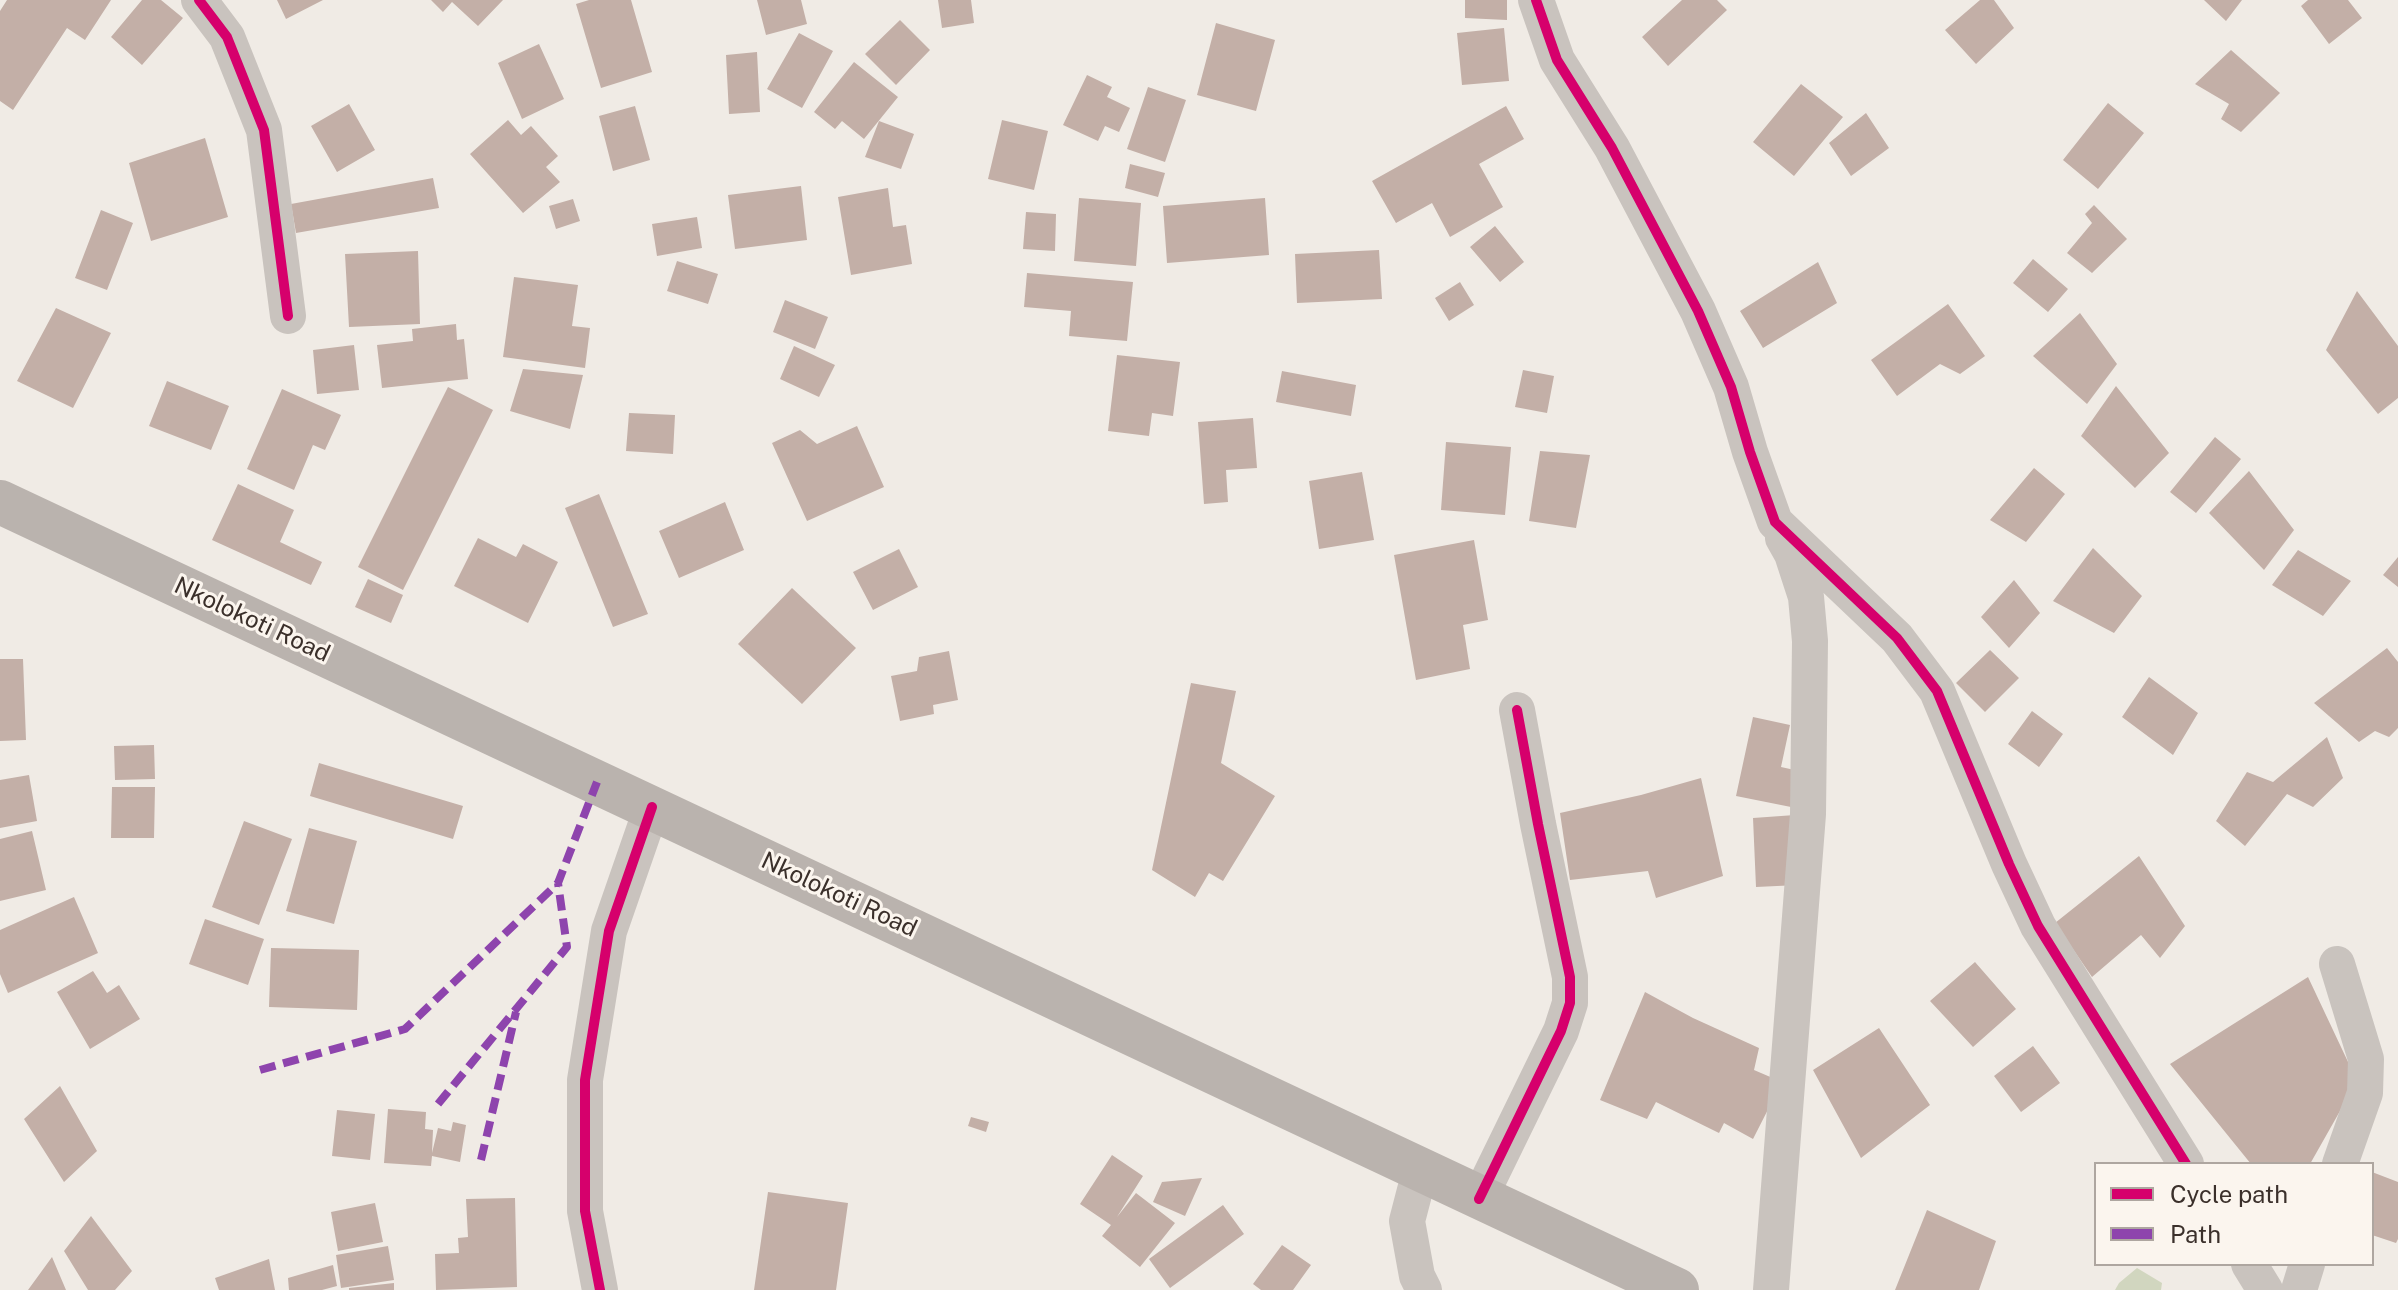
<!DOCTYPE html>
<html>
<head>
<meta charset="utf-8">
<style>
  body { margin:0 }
  #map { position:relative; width:2398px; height:1290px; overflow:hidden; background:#f0ebe5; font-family:"Public Sans",sans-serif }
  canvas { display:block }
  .legend { position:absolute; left:2094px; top:1162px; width:280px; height:104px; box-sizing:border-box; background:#fbf5ee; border:2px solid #aea6a0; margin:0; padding:10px 14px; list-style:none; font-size:24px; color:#3b302b }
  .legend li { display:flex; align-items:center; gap:16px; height:40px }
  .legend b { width:40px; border:2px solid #aea6a0 }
</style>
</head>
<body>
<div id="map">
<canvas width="2398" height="1290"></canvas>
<ul class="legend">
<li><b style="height:10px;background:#d6006c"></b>Cycle path</li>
<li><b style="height:10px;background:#8e44ad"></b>Path</li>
</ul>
</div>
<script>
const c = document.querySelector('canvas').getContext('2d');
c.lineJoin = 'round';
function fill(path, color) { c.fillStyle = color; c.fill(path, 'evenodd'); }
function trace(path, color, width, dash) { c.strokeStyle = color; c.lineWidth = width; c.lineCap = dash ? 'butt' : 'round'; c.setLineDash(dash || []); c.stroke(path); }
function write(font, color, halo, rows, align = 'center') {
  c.font = font + ' "Public Sans",sans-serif'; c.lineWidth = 6; c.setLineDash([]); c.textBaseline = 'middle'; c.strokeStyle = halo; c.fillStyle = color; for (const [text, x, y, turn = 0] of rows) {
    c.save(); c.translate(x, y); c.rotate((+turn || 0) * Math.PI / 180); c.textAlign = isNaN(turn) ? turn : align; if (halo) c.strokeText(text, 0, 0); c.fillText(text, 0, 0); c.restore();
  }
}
const green = new Path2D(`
  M 2137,1268 L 2162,1283 L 2161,1290 L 2115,1290 L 2119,1283 Z`);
const building = new Path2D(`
  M 7,0 L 111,0 L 85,40 L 67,28 L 13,110 L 0,101 L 0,11 Z
  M 142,0 L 161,0 L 183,18 L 142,65 L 111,37 Z
  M 277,0 L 323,0 L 286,19 Z
  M 431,0 L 503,0 L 478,26 L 452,2 L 443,12 Z
  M 589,0 L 631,0 L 652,72 L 601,88 L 576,4 Z
  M 757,0 L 801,0 L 807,24 L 766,35 Z
  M 938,0 L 971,0 L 974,23 L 942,28 Z
  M 1465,0 L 1507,0 L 1507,20 L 1465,18 Z
  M 1682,0 L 1717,0 L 1727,10 L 1668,66 L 1642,37 Z
  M 1980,0 L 1994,0 L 2014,28 L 1976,64 L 1945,30 Z
  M 2204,0 L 2242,0 L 2226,21 Z
  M 2308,0 L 2348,0 L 2362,18 L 2329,44 L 2301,6 Z
  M 900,20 L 930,50 L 896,85 L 865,54 Z
  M 1216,23 L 1275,40 L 1256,111 L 1197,95 Z
  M 1504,28 L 1509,81 L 1462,85 L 1457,33 Z
  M 799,33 L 833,51 L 802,108 L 767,89 Z
  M 539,44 L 564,99 L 522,119 L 498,63 Z
  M 2231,50 L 2280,93 L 2241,132 L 2221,119 L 2229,104 L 2195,84 Z
  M 757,52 L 760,112 L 729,114 L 726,55 Z
  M 854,62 L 898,97 L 864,139 L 842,121 L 835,129 L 814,112 Z
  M 1087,75 L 1112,87 L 1107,97 L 1130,108 L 1119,132 L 1105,126 L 1098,141 L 1063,125 Z
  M 1801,84 L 1843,117 L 1794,176 L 1753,142 Z
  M 1148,87 L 1186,100 L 1165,162 L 1127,149 Z
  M 2108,103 L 2144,133 L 2098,189 L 2063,160 Z
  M 349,104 L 375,150 L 337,172 L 311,126 Z
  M 635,106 L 650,160 L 613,171 L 599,116 Z
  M 1506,106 L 1524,139 L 1479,164 L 1503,207 L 1450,237 L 1432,203 L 1396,223 L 1372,181 Z
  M 1866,113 L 1889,148 L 1851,176 L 1829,143 Z
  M 508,120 L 521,135 L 531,126 L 558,156 L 546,167 L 560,182 L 523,213 L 470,154 Z
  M 1002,120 L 1048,131 L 1034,190 L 988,179 Z
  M 879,121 L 914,134 L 901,169 L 865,157 Z
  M 205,138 L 228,217 L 151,241 L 129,163 Z
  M 1130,164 L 1165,173 L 1158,197 L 1125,188 Z
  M 433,178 L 439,208 L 296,233 L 291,204 Z
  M 801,186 L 807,240 L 735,249 L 728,195 Z
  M 888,188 L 893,227 L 906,225 L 912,264 L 851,275 L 838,197 Z
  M 1079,198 L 1141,203 L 1136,266 L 1074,261 Z
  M 1265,198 L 1269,255 L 1167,263 L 1163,206 Z
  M 573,199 L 580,221 L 556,229 L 549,206 Z
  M 2094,205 L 2127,239 L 2092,273 L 2067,253 L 2092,223 L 2085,214 Z
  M 101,210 L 133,223 L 107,290 L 75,278 Z
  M 1026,212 L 1056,214 L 1055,251 L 1023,249 Z
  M 697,217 L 702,248 L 657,256 L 652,224 Z
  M 1495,226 L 1524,262 L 1500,282 L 1470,247 Z
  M 1379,250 L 1382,299 L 1297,303 L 1295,254 Z
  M 418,251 L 420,324 L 349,327 L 345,254 Z
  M 2033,259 L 2068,289 L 2048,312 L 2013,283 Z
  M 677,261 L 718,274 L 708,304 L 667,291 Z
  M 1818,262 L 1837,303 L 1763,348 L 1740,311 Z
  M 1027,273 L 1133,282 L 1127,341 L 1069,336 L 1071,311 L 1024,307 Z
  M 514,277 L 578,285 L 572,326 L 590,328 L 585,368 L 503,357 Z
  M 1460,282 L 1474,305 L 1449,321 L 1435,298 Z
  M 2357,291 L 2398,346 L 2398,398 L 2378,414 L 2326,350 Z
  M 785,300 L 828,317 L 815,349 L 773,332 Z
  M 1948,304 L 1985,356 L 1960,374 L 1940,364 L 1897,396 L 1871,360 Z
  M 56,308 L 111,333 L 73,408 L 17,381 Z
  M 2080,313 L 2117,364 L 2087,404 L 2033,356 Z
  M 456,324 L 457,340 L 464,339 L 468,379 L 382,388 L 377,345 L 413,341 L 412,329 Z
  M 354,345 L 359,390 L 317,394 L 313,350 Z
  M 794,346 L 835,365 L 819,397 L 780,379 Z
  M 1117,355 L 1180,362 L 1173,416 L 1152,413 L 1149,436 L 1108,431 Z
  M 523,369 L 583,375 L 570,429 L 510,411 Z
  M 1523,370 L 1554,376 L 1547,413 L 1515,407 Z
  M 1282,371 L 1356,385 L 1351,416 L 1276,402 Z
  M 167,381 L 229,406 L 211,450 L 149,426 Z
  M 2116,386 L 2169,453 L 2135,488 L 2081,436 Z
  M 448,387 L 493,410 L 403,590 L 358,567 Z
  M 282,389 L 341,415 L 325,450 L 313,445 L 294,490 L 247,469 Z
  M 629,413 L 675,415 L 673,454 L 626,451 Z
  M 1253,418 L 1257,468 L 1226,470 L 1228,502 L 1204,504 L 1198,422 Z
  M 857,426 L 884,487 L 807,521 L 772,443 L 800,430 L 817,444 Z
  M 2215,437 L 2241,459 L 2196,513 L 2170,492 Z
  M 1446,442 L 1511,447 L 1505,515 L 1441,510 Z
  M 1540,451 L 1590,455 L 1576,528 L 1529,521 Z
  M 2034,468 L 2065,494 L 2026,542 L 1990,520 Z
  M 2249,471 L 2294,530 L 2264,570 L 2209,513 Z
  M 1362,472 L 1374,540 L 1319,549 L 1309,481 Z
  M 238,484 L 294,510 L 280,542 L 322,562 L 311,585 L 212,540 Z
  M 599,494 L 648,614 L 613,627 L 565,508 Z
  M 725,502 L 744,550 L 679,578 L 659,531 Z
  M 478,538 L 516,557 L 523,544 L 558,562 L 528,623 L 454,586 Z
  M 1474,540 L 1488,620 L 1463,625 L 1470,669 L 1416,680 L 1394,555 Z
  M 2093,548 L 2142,596 L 2114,633 L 2053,601 Z
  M 899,549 L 918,587 L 873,610 L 853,572 Z
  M 2298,550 L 2351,581 L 2323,616 L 2272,585 Z
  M 2398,557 L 2398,587 L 2383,575 Z
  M 368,579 L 403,595 L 391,623 L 355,607 Z
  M 2014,580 L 2040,613 L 2009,648 L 1981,617 Z
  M 792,588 L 856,648 L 802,704 L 738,644 Z
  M 2387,648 L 2398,662 L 2398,728 L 2389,737 L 2375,731 L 2359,742 L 2314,703 Z
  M 1990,650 L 2019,678 L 1985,712 L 1956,683 Z
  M 949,651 L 958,700 L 933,705 L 934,714 L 900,721 L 891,676 L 917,671 L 919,657 Z
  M 0,659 L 23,659 L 26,740 L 0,741 Z
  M 2149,677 L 2198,713 L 2173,755 L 2122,717 Z
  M 1191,683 L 1236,691 L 1221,763 L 1275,796 L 1223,881 L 1209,873 L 1195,897 L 1152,870 Z
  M 2032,711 L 2063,734 L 2039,767 L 2008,744 Z
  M 1753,717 L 1790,725 L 1781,767 L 1799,771 L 1791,807 L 1736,796 Z
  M 2327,737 L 2343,778 L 2313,807 L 2287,794 L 2245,846 L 2216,821 L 2247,772 L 2273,782 Z
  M 154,745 L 155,779 L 115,780 L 114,746 Z
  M 319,763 L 463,806 L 453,839 L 310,796 Z
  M 29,775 L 37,821 L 0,828 L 0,780 Z
  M 1701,778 L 1723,876 L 1656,898 L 1648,871 L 1570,880 L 1560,813 L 1641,795 Z
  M 112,787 L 155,787 L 154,838 L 111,838 Z
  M 1795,815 L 1798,885 L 1756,887 L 1753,818 Z
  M 244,821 L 292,839 L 259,925 L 212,907 Z
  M 309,828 L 357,841 L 334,924 L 286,911 Z
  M 32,831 L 46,890 L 0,901 L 0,839 Z
  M 2139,856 L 2185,926 L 2160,958 L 2141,935 L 2092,977 L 2055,923 Z
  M 74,897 L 98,953 L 8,993 L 0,974 L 0,930 Z
  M 205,919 L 264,939 L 248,985 L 189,964 Z
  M 271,948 L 359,950 L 357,1010 L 269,1007 Z
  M 1975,962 L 2016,1009 L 1973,1047 L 1930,1001 Z
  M 93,971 L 107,993 L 119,985 L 140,1019 L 90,1049 L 57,992 Z
  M 2308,977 L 2357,1081 L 2310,1164 L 2251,1164 L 2170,1064 Z
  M 1645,992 L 1693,1018 L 1759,1048 L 1754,1070 L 1782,1082 L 1753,1139 L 1724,1123 L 1719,1133 L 1656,1102 L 1647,1119 L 1600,1100 Z
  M 1879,1028 L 1930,1105 L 1861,1158 L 1813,1070 Z
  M 2033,1046 L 2060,1083 L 2021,1112 L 1994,1076 Z
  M 60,1086 L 97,1151 L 64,1182 L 24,1119 Z
  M 388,1109 L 426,1112 L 425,1129 L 433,1130 L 432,1153 L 438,1128 L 451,1131 L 453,1122 L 466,1125 L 460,1162 L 432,1156 L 431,1166 L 384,1163 Z
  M 337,1110 L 375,1114 L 370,1160 L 332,1156 Z
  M 971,1117 L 989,1122 L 986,1132 L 968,1126 Z
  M 1112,1155 L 1143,1176 L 1117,1217 L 1136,1193 L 1175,1223 L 1140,1267 L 1102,1236 L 1111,1225 L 1080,1204 Z
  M 2372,1172 L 2398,1182 L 2398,1239 L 2396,1243 L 2372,1235 Z
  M 1202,1178 L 1185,1216 L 1153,1202 L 1162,1182 Z
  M 768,1192 L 848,1203 L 836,1290 L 754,1290 Z
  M 515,1198 L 517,1287 L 436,1290 L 435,1254 L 459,1253 L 458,1238 L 468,1237 L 466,1199 Z
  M 375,1203 L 383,1242 L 338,1251 L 331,1212 Z
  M 1223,1205 L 1244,1234 L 1170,1288 L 1149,1259 Z
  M 1927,1210 L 1996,1241 L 1979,1290 L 1895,1290 Z
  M 91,1216 L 132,1271 L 115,1290 L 88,1290 L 64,1251 Z
  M 1282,1245 L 1311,1265 L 1293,1290 L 1261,1290 L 1253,1284 Z
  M 388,1246 L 394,1280 L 341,1288 L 336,1255 Z
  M 52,1257 L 66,1290 L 28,1290 Z
  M 269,1259 L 275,1290 L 219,1290 L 215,1278 Z
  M 333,1265 L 337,1286 L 322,1290 L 289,1290 L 288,1278 Z
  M 394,1283 L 394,1290 L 349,1290 L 349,1288 Z`);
const street = new Path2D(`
  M 199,0 L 227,37 L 264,130 L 288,316
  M 1536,0 L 1557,60 L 1612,148 L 1698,311 L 1731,387 L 1750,452 L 1775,522 L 1897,638 L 1937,691 L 2009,864 L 2038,926 L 2186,1164
  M 2337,964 L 2366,1059 L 2365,1093 L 2340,1164
  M 1420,1171 L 1407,1221 L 1417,1276 L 1424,1290
  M 1479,1199 L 1561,1031 L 1570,1003 L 1570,977 L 1538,824 L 1517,710
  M 2249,1264 L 2265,1290
  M 600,1290 L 585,1211 L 585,1080 L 609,931 L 652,807
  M 1771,1290 L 1808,814 L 1810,641 L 1806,597 L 1792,554 L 1783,538
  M 2299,1290 L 2307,1264`);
const secondary = new Path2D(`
  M 0,502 L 1677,1290`);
const quiet = new Path2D(`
  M 260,1070 L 405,1029 L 558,883 L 597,782
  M 438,1104 L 567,947 L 558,883
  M 481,1160 L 516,1012`);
const cycleway = new Path2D(`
  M 199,0 L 227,37 L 264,130 L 288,316
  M 1536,0 L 1557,60 L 1612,148 L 1698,311 L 1731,387 L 1750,452 L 1775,522 L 1897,638 L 1937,691 L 2009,864 L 2038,926 L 2186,1164
  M 1479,1199 L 1561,1031 L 1570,1003 L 1570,977 L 1538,824 L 1517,710
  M 600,1290 L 585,1211 L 585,1080 L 609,931 L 652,807`);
const streetNames = [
  ["Nkolokoti Road",252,620,25],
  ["Nkolokoti Road",839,895,25]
];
fill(green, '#d1d6bf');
fill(building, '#c3afa7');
trace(street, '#c9c3be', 36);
trace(secondary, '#bab3ae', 44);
trace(quiet, '#8e44ad', 8, [16, 8]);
trace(cycleway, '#d6006c', 10);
write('24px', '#3b302b', '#fbf5ee', streetNames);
</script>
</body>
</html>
